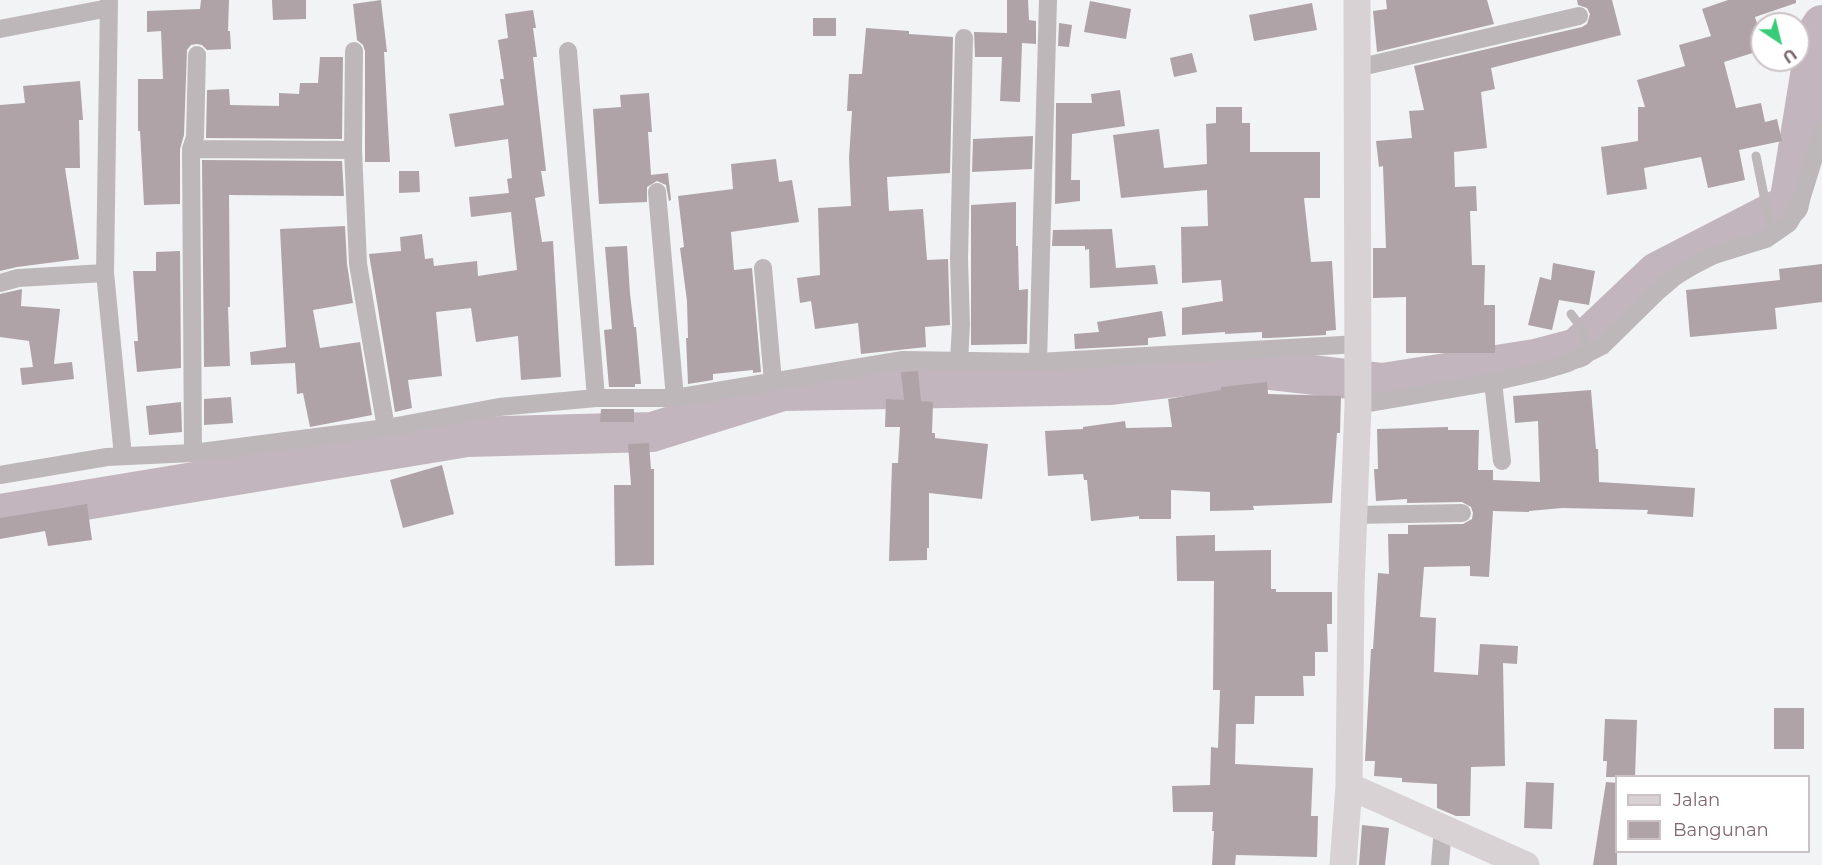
<!DOCTYPE html>
<html>
<head>
<meta charset="utf-8">
<style>
  body { margin:0 }
  #map { position:relative; width:1822px; height:865px; overflow:hidden; background:#f1f3f4; font-family:Montserrat,sans-serif }
  canvas { display:block }
  .legend { position:absolute; left:1615px; top:775px; width:195px; height:78px; box-sizing:border-box; background:#fff; border:2px solid #cbc2c5; margin:0; padding:8px 10px; list-style:none; font-size:18px; color:#7e676f }
  .legend li { display:flex; align-items:center; gap:12px; height:30px }
  .legend b { width:30px; border:2px solid #cbc2c5 }
  .north { position:absolute; left:1750px; top:12px; width:60px; height:60px; box-sizing:border-box; background:#fff; border:2px solid #cbc2c5; border-radius:50%; rotate:145deg; font-size:16px; font-weight:700; line-height:24px; text-align:center; color:#7e676f }
  .north::after { content:''; display:block; margin:auto; width:21px; height:27px; background:#3acb78; clip-path:polygon(50% 0,100% 100%,50% 72%,0 100%) }
</style>
</head>
<body>
<div id="map">
<canvas width="1822" height="865"></canvas>
<ul class="legend">
<li><b style="height:8px;background:#d9d2d4"></b>Jalan</li>
<li><b style="height:16px;background:#afa3a8"></b>Bangunan</li>
</ul>
<div class="north">U</div>
</div>
<script>
const c = document.querySelector('canvas').getContext('2d');
c.lineJoin = 'round';
function trace(path, color, width, dash) { c.strokeStyle = color; c.lineWidth = width; c.lineCap = dash ? 'butt' : 'round'; c.setLineDash(dash || []); c.stroke(path); }
function fill(path, color) { c.fillStyle = color; c.fill(path, 'evenodd'); }
const river = new Path2D(`
  M 0,514 L 467,437 L 652,432 L 783,391 L 1111,385 L 1252,368 L 1383,383 L 1535,359 L 1577,348 L 1657,272 L 1789,204 L 1817,33 L 1822,25`);
const building = new Path2D(`
  M 201,0 L 229,0 L 228,31 L 230,31 L 231,49 L 207,50 L 202,45 L 197,44 L 191,45 L 187,50 L 184,135 L 180,149 L 180,204 L 144,205 L 140,131 L 138,131 L 138,79 L 163,79 L 161,31 L 147,32 L 147,11 L 200,9 Z
  M 272,0 L 306,0 L 306,19 L 273,20 Z
  M 381,0 L 387,52 L 384,52 L 390,162 L 365,162 L 365,51 L 363,45 L 357,40 L 353,4 Z
  M 1007,0 L 1028,0 L 1029,20 L 1036,21 L 1036,44 L 1022,43 L 1020,102 L 1000,101 L 1002,57 L 975,57 L 974,32 L 1007,33 Z
  M 1386,0 L 1487,0 L 1494,24 L 1377,52 L 1373,11 L 1387,9 Z
  M 1577,0 L 1612,0 L 1621,35 L 1491,68 L 1495,89 L 1481,92 L 1487,148 L 1454,152 L 1455,187 L 1476,186 L 1477,211 L 1470,211 L 1472,265 L 1485,265 L 1484,305 L 1495,305 L 1495,353 L 1406,353 L 1406,297 L 1373,298 L 1373,248 L 1386,248 L 1383,166 L 1379,167 L 1376,141 L 1412,138 L 1409,111 L 1424,110 L 1414,66 L 1582,27 L 1587,24 L 1590,14 L 1587,8 L 1578,5 Z
  M 1728,0 L 1796,0 L 1796,3 L 1755,17 L 1762,39 L 1762,50 L 1724,62 L 1736,108 L 1761,103 L 1765,122 L 1777,119 L 1782,141 L 1739,150 L 1745,180 L 1708,188 L 1701,157 L 1644,168 L 1647,189 L 1607,195 L 1601,147 L 1638,141 L 1638,107 L 1645,107 L 1637,80 L 1685,66 L 1679,45 L 1711,36 L 1702,9 Z
  M 1090,1 L 1131,9 L 1126,39 L 1084,32 Z
  M 1312,3 L 1317,30 L 1254,41 L 1249,15 Z
  M 533,10 L 536,28 L 533,28 L 537,57 L 533,57 L 546,171 L 541,171 L 545,196 L 535,198 L 542,242 L 553,241 L 561,377 L 521,380 L 518,336 L 476,342 L 471,308 L 436,312 L 442,376 L 408,380 L 412,408 L 395,412 L 369,254 L 401,251 L 400,237 L 422,234 L 425,259 L 433,258 L 434,266 L 477,261 L 478,276 L 517,270 L 511,212 L 471,217 L 469,197 L 509,193 L 507,179 L 512,178 L 508,139 L 455,147 L 449,114 L 504,105 L 500,79 L 504,79 L 498,40 L 508,38 L 505,14 Z
  M 813,18 L 836,18 L 836,36 L 813,36 Z
  M 1059,23 L 1072,25 L 1069,47 L 1058,46 Z
  M 866,28 L 909,31 L 909,34 L 953,37 L 950,173 L 887,177 L 889,211 L 923,209 L 927,260 L 948,259 L 950,325 L 925,327 L 926,347 L 861,354 L 858,323 L 815,329 L 811,301 L 800,303 L 797,278 L 820,275 L 818,208 L 851,206 L 849,158 L 852,111 L 847,111 L 849,74 L 862,74 Z
  M 1192,53 L 1197,72 L 1174,77 L 1170,58 Z
  M 320,57 L 343,57 L 342,139 L 206,138 L 207,90 L 229,89 L 230,105 L 279,106 L 279,93 L 299,94 L 300,83 L 318,83 Z
  M 80,81 L 83,120 L 79,120 L 80,168 L 65,168 L 79,259 L 17,267 L 0,271 L 0,105 L 25,103 L 23,86 Z
  M 1120,90 L 1125,126 L 1072,134 L 1071,180 L 1080,180 L 1080,201 L 1055,204 L 1056,103 L 1092,103 L 1091,94 Z
  M 649,93 L 652,132 L 648,132 L 651,175 L 668,173 L 671,200 L 669,201 L 666,185 L 657,181 L 647,187 L 647,202 L 599,204 L 593,109 L 621,107 L 620,95 Z
  M 1216,107 L 1242,107 L 1242,123 L 1250,123 L 1250,152 L 1320,152 L 1320,198 L 1304,198 L 1311,262 L 1332,261 L 1336,330 L 1326,331 L 1326,335 L 1270,338 L 1262,338 L 1262,332 L 1225,334 L 1225,332 L 1182,335 L 1182,308 L 1223,301 L 1221,280 L 1182,283 L 1181,227 L 1208,226 L 1207,190 L 1121,198 L 1113,135 L 1159,129 L 1164,168 L 1207,164 L 1206,124 L 1216,123 Z
  M 1033,136 L 1032,169 L 972,172 L 973,139 Z
  M 776,159 L 779,182 L 792,180 L 799,222 L 731,232 L 734,270 L 752,268 L 761,372 L 753,373 L 753,370 L 713,374 L 713,380 L 688,384 L 686,338 L 688,338 L 687,301 L 680,248 L 684,247 L 678,196 L 733,189 L 731,164 Z
  M 202,160 L 342,161 L 344,196 L 229,195 L 230,307 L 228,307 L 230,366 L 204,367 Z
  M 399,171 L 419,171 L 420,192 L 399,193 Z
  M 1016,202 L 1016,246 L 1018,246 L 1019,290 L 1028,289 L 1027,344 L 971,345 L 971,205 Z
  M 345,226 L 347,264 L 353,303 L 313,310 L 320,348 L 360,342 L 372,415 L 310,427 L 303,393 L 297,394 L 295,363 L 251,365 L 250,352 L 286,347 L 280,229 Z
  M 1112,229 L 1116,268 L 1155,265 L 1158,284 L 1090,288 L 1089,249 L 1085,250 L 1085,246 L 1052,246 L 1053,230 Z
  M 627,246 L 630,294 L 634,327 L 636,327 L 641,384 L 635,384 L 635,387 L 609,387 L 604,330 L 612,329 L 605,247 Z
  M 180,251 L 181,368 L 137,372 L 134,341 L 138,341 L 133,271 L 156,271 L 156,252 Z
  M 1553,263 L 1595,271 L 1589,305 L 1559,300 L 1552,330 L 1528,325 L 1540,277 L 1551,280 Z
  M 1822,264 L 1822,302 L 1775,308 L 1777,329 L 1690,337 L 1686,290 L 1780,280 L 1779,269 Z
  M 22,289 L 21,306 L 60,309 L 54,364 L 72,362 L 74,379 L 22,385 L 20,368 L 33,367 L 29,341 L 0,337 L 0,294 Z
  M 1162,311 L 1166,336 L 1148,338 L 1148,345 L 1075,349 L 1074,334 L 1099,332 L 1097,322 Z
  M 918,371 L 921,401 L 933,402 L 932,433 L 935,433 L 935,438 L 988,444 L 982,499 L 929,493 L 929,548 L 927,548 L 927,560 L 889,561 L 892,463 L 898,463 L 900,427 L 885,427 L 886,399 L 904,400 L 901,372 Z
  M 1267,382 L 1268,394 L 1341,396 L 1340,433 L 1337,433 L 1332,503 L 1253,506 L 1254,510 L 1210,511 L 1210,492 L 1171,490 L 1171,519 L 1139,519 L 1139,516 L 1091,521 L 1087,480 L 1084,480 L 1083,474 L 1048,476 L 1045,431 L 1083,429 L 1083,427 L 1125,421 L 1126,428 L 1172,427 L 1168,399 L 1221,390 L 1221,387 Z
  M 1591,390 L 1596,449 L 1598,449 L 1599,482 L 1695,488 L 1693,517 L 1647,514 L 1648,510 L 1607,509 L 1562,508 L 1529,511 L 1529,512 L 1493,511 L 1489,577 L 1470,576 L 1470,566 L 1424,567 L 1420,617 L 1436,618 L 1434,672 L 1478,675 L 1480,644 L 1518,646 L 1517,664 L 1503,663 L 1505,766 L 1471,767 L 1470,816 L 1456,816 L 1437,808 L 1437,784 L 1402,782 L 1402,778 L 1374,776 L 1375,761 L 1365,761 L 1371,649 L 1373,649 L 1378,573 L 1389,574 L 1388,534 L 1408,534 L 1408,525 L 1463,524 L 1472,519 L 1473,513 L 1471,507 L 1462,502 L 1407,503 L 1407,499 L 1376,501 L 1374,469 L 1378,469 L 1377,429 L 1448,427 L 1448,430 L 1479,430 L 1478,470 L 1493,470 L 1493,480 L 1540,482 L 1538,421 L 1515,423 L 1513,396 Z
  M 231,397 L 233,423 L 204,425 L 204,399 Z
  M 181,402 L 182,432 L 149,435 L 146,406 Z
  M 601,409 L 634,409 L 634,422 L 600,422 Z
  M 649,443 L 651,469 L 654,469 L 654,565 L 615,566 L 614,485 L 631,485 L 628,444 Z
  M 442,465 L 454,514 L 403,528 L 390,480 Z
  M 87,504 L 92,540 L 48,546 L 45,531 L 0,539 L 0,518 Z
  M 1215,535 L 1215,551 L 1271,550 L 1271,589 L 1276,589 L 1276,592 L 1332,592 L 1332,624 L 1327,624 L 1328,652 L 1315,652 L 1315,676 L 1303,676 L 1304,696 L 1255,696 L 1254,724 L 1236,724 L 1235,764 L 1313,768 L 1311,816 L 1318,816 L 1317,857 L 1236,855 L 1235,865 L 1212,865 L 1214,831 L 1212,831 L 1213,812 L 1173,812 L 1172,786 L 1210,785 L 1211,747 L 1218,748 L 1220,690 L 1213,690 L 1214,581 L 1177,581 L 1176,536 Z
  M 1774,708 L 1804,708 L 1804,749 L 1774,749 Z
  M 1605,719 L 1637,720 L 1635,777 L 1606,777 L 1607,761 L 1603,761 Z
  M 1526,782 L 1554,783 L 1552,829 L 1524,828 Z
  M 1606,782 L 1617,783 L 1617,865 L 1593,865 Z
  M 1362,825 L 1389,828 L 1385,865 L 1359,865 Z`);
const service = new Path2D(`
  M 1756,156 L 1772,235
  M 1571,314 L 1581,327 L 1589,353`);
const minor = new Path2D(`
  M 109,0 L 105,273 L 123,456
  M 0,29 L 109,8
  M 354,51 L 353,150 L 358,264 L 386,428
  M 568,51 L 596,398
  M 197,55 L 195,137 L 191,149 L 353,150
  M 1357,68 L 1579,16
  M 191,149 L 193,453
  M 657,192 L 675,398
  M 763,268 L 773,382
  M 0,283 L 18,278 L 105,273
  M 959,361 L 961,325 L 959,259 L 964,38
  M 1038,362 L 1048,0
  M 1493,382 L 1502,461
  M 1358,405 L 1493,382 L 1541,371 L 1568,363 L 1602,346 L 1656,293 L 1676,276 L 1705,258 L 1766,239 L 1789,223 L 1799,206 L 1822,132
  M 0,475 L 107,457 L 193,453 L 386,428 L 499,407 L 596,398 L 675,398 L 903,360 L 1038,362 L 1359,344
  M 1354,515 L 1462,513
  M 1440,865 L 1443,827`);
const secondary = new Path2D(`
  M 1349,786 L 1526,865
  M 1343,865 L 1349,786 L 1351,588 L 1358,405 L 1357,0`);
trace(river, '#c3b5bd', 40);
fill(building, '#afa3a8');
trace(service, '#beb7b9', 9);
trace(minor, '#beb7b9', 18);
trace(secondary, '#d9d2d4', 27);
</script>
</body>
</html>
